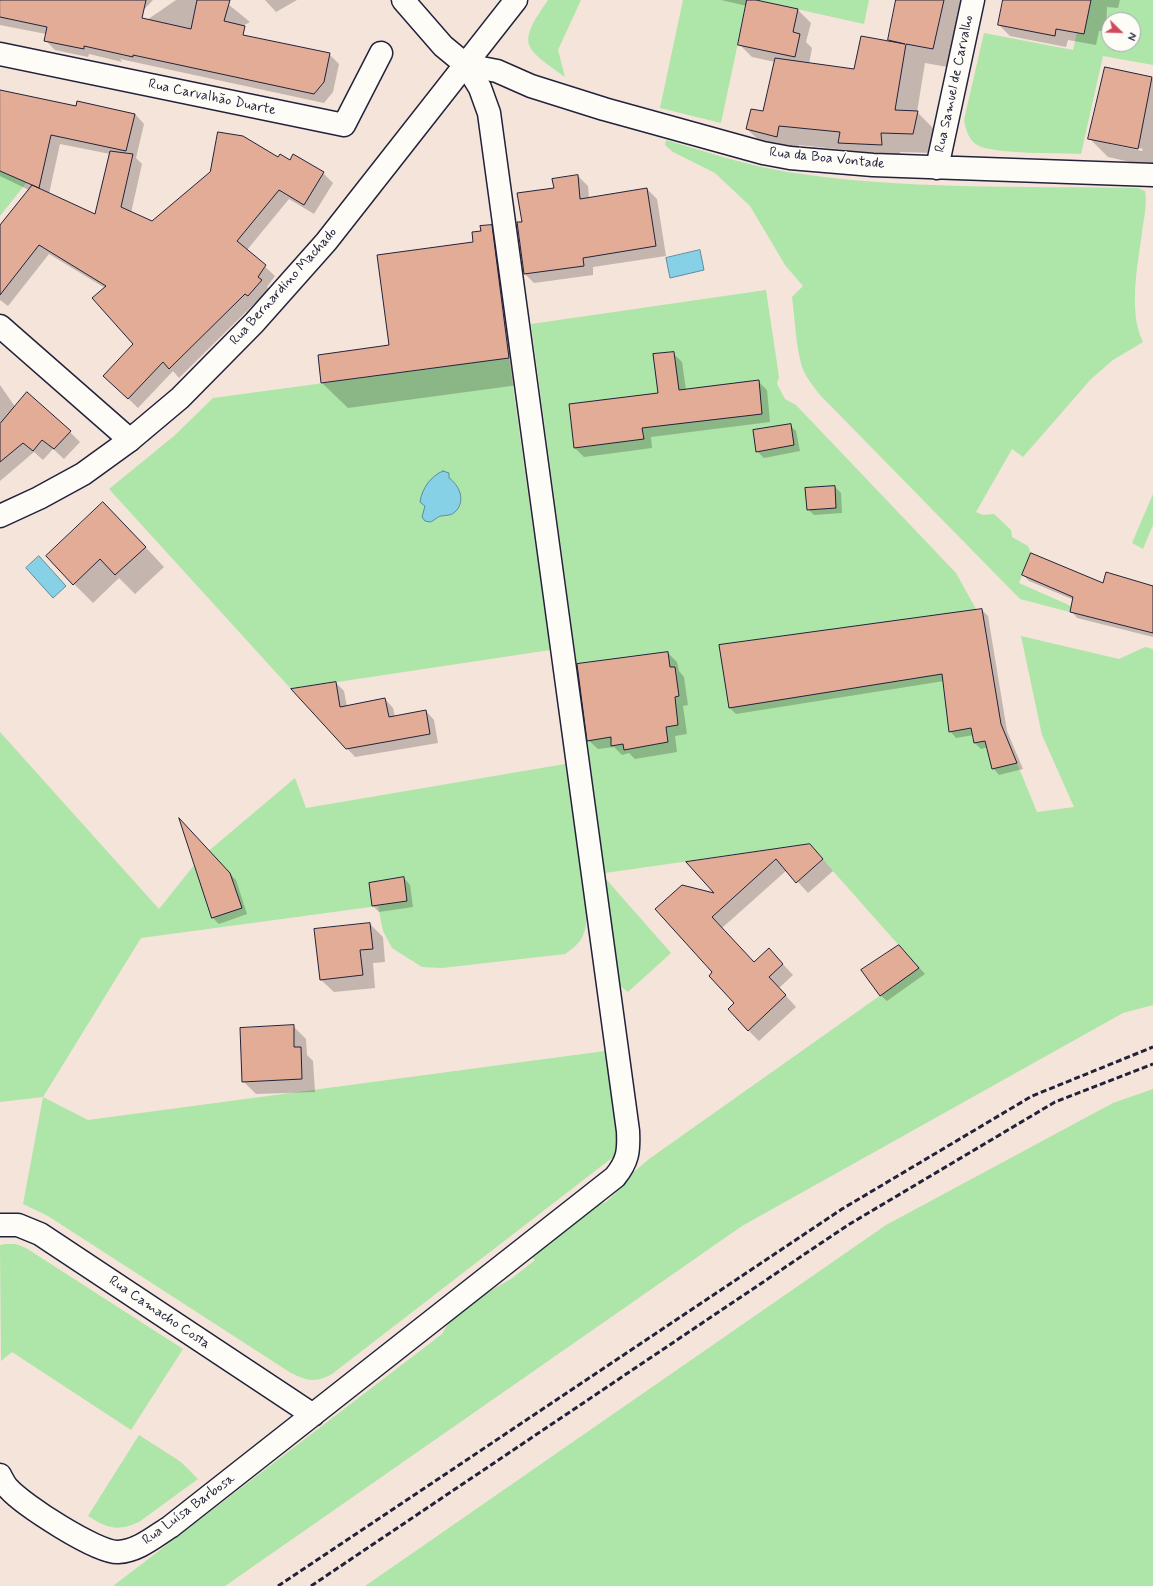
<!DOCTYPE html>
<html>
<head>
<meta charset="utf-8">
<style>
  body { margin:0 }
  #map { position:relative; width:1153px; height:1586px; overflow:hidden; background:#f5e4da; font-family:Mynerve,sans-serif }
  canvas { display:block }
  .north { position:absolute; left:1101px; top:12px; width:40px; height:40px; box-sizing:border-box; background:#fdfcf7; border:1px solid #a5a5ac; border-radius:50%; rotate:113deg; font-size:11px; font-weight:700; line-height:16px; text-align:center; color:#22223b }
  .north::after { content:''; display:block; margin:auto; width:14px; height:18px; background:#d1495b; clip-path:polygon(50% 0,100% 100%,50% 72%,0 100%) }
</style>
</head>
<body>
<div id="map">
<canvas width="1153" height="1586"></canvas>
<div class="north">N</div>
</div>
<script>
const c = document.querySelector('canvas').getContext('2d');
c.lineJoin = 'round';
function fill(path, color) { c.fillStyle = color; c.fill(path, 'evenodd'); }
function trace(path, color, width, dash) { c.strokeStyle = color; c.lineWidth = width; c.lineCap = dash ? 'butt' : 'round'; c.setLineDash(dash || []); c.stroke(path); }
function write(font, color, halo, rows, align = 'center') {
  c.font = font + ' Mynerve,sans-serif'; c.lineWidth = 3; c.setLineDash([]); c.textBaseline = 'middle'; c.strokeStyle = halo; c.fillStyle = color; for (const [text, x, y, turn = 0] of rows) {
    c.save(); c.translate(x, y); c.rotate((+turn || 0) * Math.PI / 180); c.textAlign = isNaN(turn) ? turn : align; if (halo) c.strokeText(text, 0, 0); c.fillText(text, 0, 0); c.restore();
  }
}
const green = new Path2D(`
  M 548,0 L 581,0 L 558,50 L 565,77 C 524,47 516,46 548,0 Z
  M 683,0 L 747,0 L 721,123 L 660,108 Z
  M 756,0 L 869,0 L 864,24 Z
  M 1084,0 L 1153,0 L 1153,65 L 1103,56 L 1081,154 C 1059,153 996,154 979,146 C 969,141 966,131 964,120 L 984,33 L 1073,50 ZM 1109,20 L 1133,20 L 1133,44 L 1109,44 Z
  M 666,140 C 706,152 746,165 787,172 C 901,190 1022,186 1138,188 L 1145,191 C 1147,201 1145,214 1143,225 C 1139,259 1127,310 1143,342 L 1113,360 L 1091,379 L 1023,457 L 1012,449 L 976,512 L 983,515 L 994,514 L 1011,530 L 1012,537 L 1028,546 L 1031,553 L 1019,583 L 1071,606 L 1070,612 L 1020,599 L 820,395 C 814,387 808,380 804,372 C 796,353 795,318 792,297 L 803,286 L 785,265 L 750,206 L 715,173 L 673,152 L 665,145 Z
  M 0,171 L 27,182 L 0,216 Z
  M 766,290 L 779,377 L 777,384 L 785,399 L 796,405 L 956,573 L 976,609 L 983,613 L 1001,724 L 1037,812 L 1074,807 L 1042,735 L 1021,636 L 1119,659 L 1145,647 L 1153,649 L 1153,1005 L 1123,1013 L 742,1226 L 225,1586 L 113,1586 L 442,1334 C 458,1304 483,1296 511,1279 C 519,1273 527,1266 535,1260 L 533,1258 L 534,1252 L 575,1219 L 597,1205 L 606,1202 L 624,1185 L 629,1176 L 649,1159 L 919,968 L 809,844 L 605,873 L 531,324 Z
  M 509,358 L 550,650 L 291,689 L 109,489 L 174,436 L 213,398 Z
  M 1153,494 L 1153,525 L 1143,549 L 1132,543 Z
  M 0,732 L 159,909 L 199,859 L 295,778 L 306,808 L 565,764 L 587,917 C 585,937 581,943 565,954 L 442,968 L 422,967 L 392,948 L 383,931 L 378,906 L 141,938 L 43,1097 L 88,1120 L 605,1051 L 618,1140 L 617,1154 L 332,1374 C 315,1383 308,1381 291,1373 L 48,1216 L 23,1204 L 43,1097 L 0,1102 Z
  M 605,878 L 671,953 L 628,992 L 620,986 Z
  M 1153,1089 L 1153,1586 L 365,1586 L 886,1225 L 1113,1103 Z
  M 5,1244 L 16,1244 L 26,1248 L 183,1349 L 131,1430 L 12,1352 L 1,1361 L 0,1245 Z
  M 139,1435 L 181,1462 L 198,1479 L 139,1522 C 117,1532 107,1528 88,1516 Z`);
const water = new Path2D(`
  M 700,250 L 704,270 L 670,278 L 666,258 Z
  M 443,471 L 449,473 L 449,478 C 459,485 466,500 456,511 C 451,516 447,515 441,516 C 438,516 434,521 430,522 L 425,521 L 422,517 L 425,506 L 420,502 C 422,488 431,476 443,471 Z
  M 39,556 L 66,586 L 53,598 L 26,568 Z`);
const shadow = new Path2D(`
  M 0,0 L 153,0 L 112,44 L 176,0 L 223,0 L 250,22 L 229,33 L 329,54 L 339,64 L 333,92 L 324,103 L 120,59 L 122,62 L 89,54 L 88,57 L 55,50 L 45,40 L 46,34 L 0,25 Z
  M 265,0 L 297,0 L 276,12 Z
  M 721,0 L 760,0 L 760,2 L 798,10 L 811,23 L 806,42 L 812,48 L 809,64 L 855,70 L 891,42 L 889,40 L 897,0 L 967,0 L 953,68 L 925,63 L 917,112 L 937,132 L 933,153 L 900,152 L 901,164 L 858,163 L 846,150 L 799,145 L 797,156 L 767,148 L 747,129 L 764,112 L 775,62 L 752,57 L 739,44 L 747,6 Z
  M 1004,0 L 1120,0 L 1118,8 L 1107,7 L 1106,31 L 1099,31 L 1096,45 L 1068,40 L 1066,47 L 1010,36 L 999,25 Z
  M 1105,68 L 1153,79 L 1153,167 L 1108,157 L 1089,138 ZM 1110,142 L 1143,149 L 1142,151 L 1110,144 Z
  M 0,91 L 77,107 L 135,114 L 144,124 L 136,158 L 142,164 L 131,213 L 153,222 L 278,158 L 323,173 L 333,183 L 314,214 L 289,199 L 247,250 L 275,276 L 267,287 L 271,291 L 258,305 L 255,303 L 179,378 L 173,371 L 138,408 L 114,385 L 134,344 L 105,288 L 49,254 L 8,306 L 0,300 L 0,227 L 29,190 L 0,176 ZM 60,144 L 110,154 L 96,215 L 49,194 Z
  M 578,176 L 588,186 L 589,198 L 647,189 L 657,199 L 666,256 L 593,267 L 593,275 L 534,283 L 524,273 L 523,222 L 555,189 Z
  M 491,226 L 516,251 L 533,383 L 348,408 L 322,383 L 390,346 L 482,232 Z
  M 673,353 L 682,362 L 686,390 L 758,381 L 767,390 L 770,422 L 651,437 L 652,448 L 584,457 L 575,448 L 659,394 Z
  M 0,385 L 16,408 L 70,432 L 80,442 L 64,459 L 53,449 L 43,460 L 34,452 L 0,481 Z
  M 790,425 L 796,431 L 800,451 L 764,458 L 757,451 Z
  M 835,487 L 841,493 L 842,513 L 814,515 L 808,509 Z
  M 122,522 L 164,567 L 135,594 L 119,578 L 93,603 L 74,584 Z
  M 1023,575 L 1103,584 L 1153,587 L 1153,637 L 1077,618 L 1071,611 L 1074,600 L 1029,581 Z
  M 982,610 L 988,616 L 1007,731 L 1023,769 L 999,775 L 993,768 L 988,747 L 981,749 L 975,743 L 974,735 L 956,738 L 950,731 L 944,681 L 736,714 L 730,708 Z
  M 668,653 L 677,662 L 679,671 L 684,677 L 688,705 L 683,706 L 687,734 L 675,736 L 677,752 L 635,759 L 629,753 L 622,755 L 614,747 L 598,749 L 588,740 Z
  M 336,683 L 344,691 L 347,707 L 385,699 L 393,708 L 395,717 L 426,711 L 434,720 L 438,743 L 355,757 L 293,689 Z
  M 185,825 L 236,880 L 247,914 L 219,924 L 213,918 Z
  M 820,856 L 833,871 L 808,893 L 787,870 L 722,928 L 754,963 L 779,960 L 793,975 L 779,988 L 796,1007 L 759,1041 L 748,1030 L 735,1003 L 714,973 L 657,909 L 716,895 L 688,863 Z
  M 404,878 L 410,885 L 413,907 L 379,912 L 373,906 L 370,884 Z
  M 370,924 L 383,937 L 385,962 L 373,963 L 375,988 L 334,992 L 321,980 Z
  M 905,952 L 925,974 L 887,1001 L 880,995 Z
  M 293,1026 L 306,1039 L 307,1055 L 313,1061 L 315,1092 L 256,1094 L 243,1081 Z`);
const building = new Path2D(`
  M 0,0 L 146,0 L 142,18 L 191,29 L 197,0 L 230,0 L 224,21 L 245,26 L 243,35 L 330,53 L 324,82 L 314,94 L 133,55 L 133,57 L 84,46 L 84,49 L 44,41 L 47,27 L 0,17 Z
  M 747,0 L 756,0 L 798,9 L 793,32 L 800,34 L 795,57 L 738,45 Z
  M 896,0 L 944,0 L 933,49 L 906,44 L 895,110 L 918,111 L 913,134 L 881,133 L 882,145 L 838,143 L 840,132 L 779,126 L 777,137 L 746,129 L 751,109 L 763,111 L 775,58 L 854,69 L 861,36 L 905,44 L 888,40 Z
  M 1003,0 L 1091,0 L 1084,34 L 1056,29 L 1055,36 L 998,25 Z
  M 1105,67 L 1152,77 L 1138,149 L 1088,139 Z
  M 0,90 L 76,106 L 77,101 L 135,114 L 126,151 L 51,135 L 39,188 L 0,171 Z
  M 218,132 L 243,136 L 278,157 L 280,154 L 290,160 L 293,154 L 324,172 L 304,205 L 279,190 L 237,241 L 266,265 L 258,277 L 262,280 L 248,296 L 245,294 L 169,369 L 163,362 L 128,399 L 103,376 L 133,344 L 92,298 L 106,286 L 39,245 L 0,295 L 0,225 L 32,185 L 95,214 L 110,151 L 133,154 L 121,207 L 152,221 L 210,172 Z
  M 578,175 L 580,199 L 647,188 L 656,246 L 583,258 L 584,266 L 524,274 L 517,222 L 522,222 L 517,193 L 554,188 L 552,179 Z
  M 492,225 L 509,358 L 321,383 L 318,355 L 389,345 L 377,255 L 473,242 L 472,232 L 481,231 L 480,226 Z
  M 674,352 L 679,390 L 759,380 L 762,414 L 642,428 L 644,439 L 574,448 L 569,404 L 658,393 L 653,354 Z
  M 27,392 L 71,431 L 54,449 L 42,440 L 33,451 L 23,443 L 0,462 L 0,424 Z
  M 791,424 L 794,445 L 756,452 L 753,430 Z
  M 835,486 L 836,508 L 807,510 L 805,488 Z
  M 103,502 L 146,547 L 115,575 L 100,559 L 73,585 L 46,556 Z
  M 1031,553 L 1103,583 L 1106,572 L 1153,586 L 1153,633 L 1070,612 L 1073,597 L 1022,575 Z
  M 982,609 L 1001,724 L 1017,763 L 992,769 L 985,741 L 974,743 L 971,728 L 949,732 L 942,674 L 729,708 L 719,645 Z
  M 668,652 L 670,667 L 675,667 L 679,696 L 675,697 L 678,725 L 666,727 L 668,742 L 624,750 L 623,744 L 611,746 L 611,737 L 587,741 L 577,664 Z
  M 336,682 L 340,707 L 385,698 L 389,717 L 426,710 L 430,734 L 346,749 L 291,689 Z
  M 179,818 L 230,873 L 242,908 L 212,918 Z
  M 810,844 L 823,859 L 796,883 L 776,859 L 712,917 L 754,962 L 769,948 L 783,964 L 769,977 L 786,995 L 748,1031 L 728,1009 L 734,1003 L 709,976 L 712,972 L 655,909 L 682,885 L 714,893 L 686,862 Z
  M 404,877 L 407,901 L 372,906 L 369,883 Z
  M 370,923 L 373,949 L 360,950 L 363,975 L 320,980 L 314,929 Z
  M 899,945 L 919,968 L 880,996 L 861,970 Z
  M 294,1025 L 294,1047 L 301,1047 L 302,1079 L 242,1082 L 240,1028 Z`);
const minor = new Path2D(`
  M 0,54 L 344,125 L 381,53
  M 466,65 L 497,71 L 531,86 L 604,109 L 763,153 L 790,158 L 873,165 L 1153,175
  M 937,168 L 973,0
  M 0,326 L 130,440
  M 0,1225 L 18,1225 L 40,1234 L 313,1415
  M 0,1475 C 2,1479 5,1485 8,1488 C 23,1505 97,1553 118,1552 C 138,1551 154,1537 170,1527 L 615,1177 C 628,1161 629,1151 628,1131 L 489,113 L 480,88 L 466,65 L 443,46 L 403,0`);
const secondary = new Path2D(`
  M 0,516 L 39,498 L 83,474 L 130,440 L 180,398 L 254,323 L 326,242 L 516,0`);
const rail = new Path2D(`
  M 278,1586 L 842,1209 L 1032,1096 L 1153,1047
  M 311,1586 L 848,1225 L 1055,1102 L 1153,1064`);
const streetNames = [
  ["Rua Samuel de Carvalho",955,84,-78],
  ["Rua Carvalhão Duarte",212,98,12],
  ["Rua da Boa Vontade",827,159,6],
  ["Rua Bernardino Machado",284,287,-48],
  ["Rua Camacho Costa",159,1313,34],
  ["Rua Luísa Barbosa",189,1510,-36]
];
fill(green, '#aee5a8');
fill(water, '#86d1e6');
trace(water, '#5e8ba2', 1);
fill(shadow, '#0003');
fill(building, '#e2ac96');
trace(building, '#22223b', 1);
trace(minor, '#22223b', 25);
trace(secondary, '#22223b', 25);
trace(minor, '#fdfcf7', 22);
trace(secondary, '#fdfcf7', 22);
trace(rail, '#22223b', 3, [6, 3]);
write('14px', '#22223b', '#fdfcf7', streetNames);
</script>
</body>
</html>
